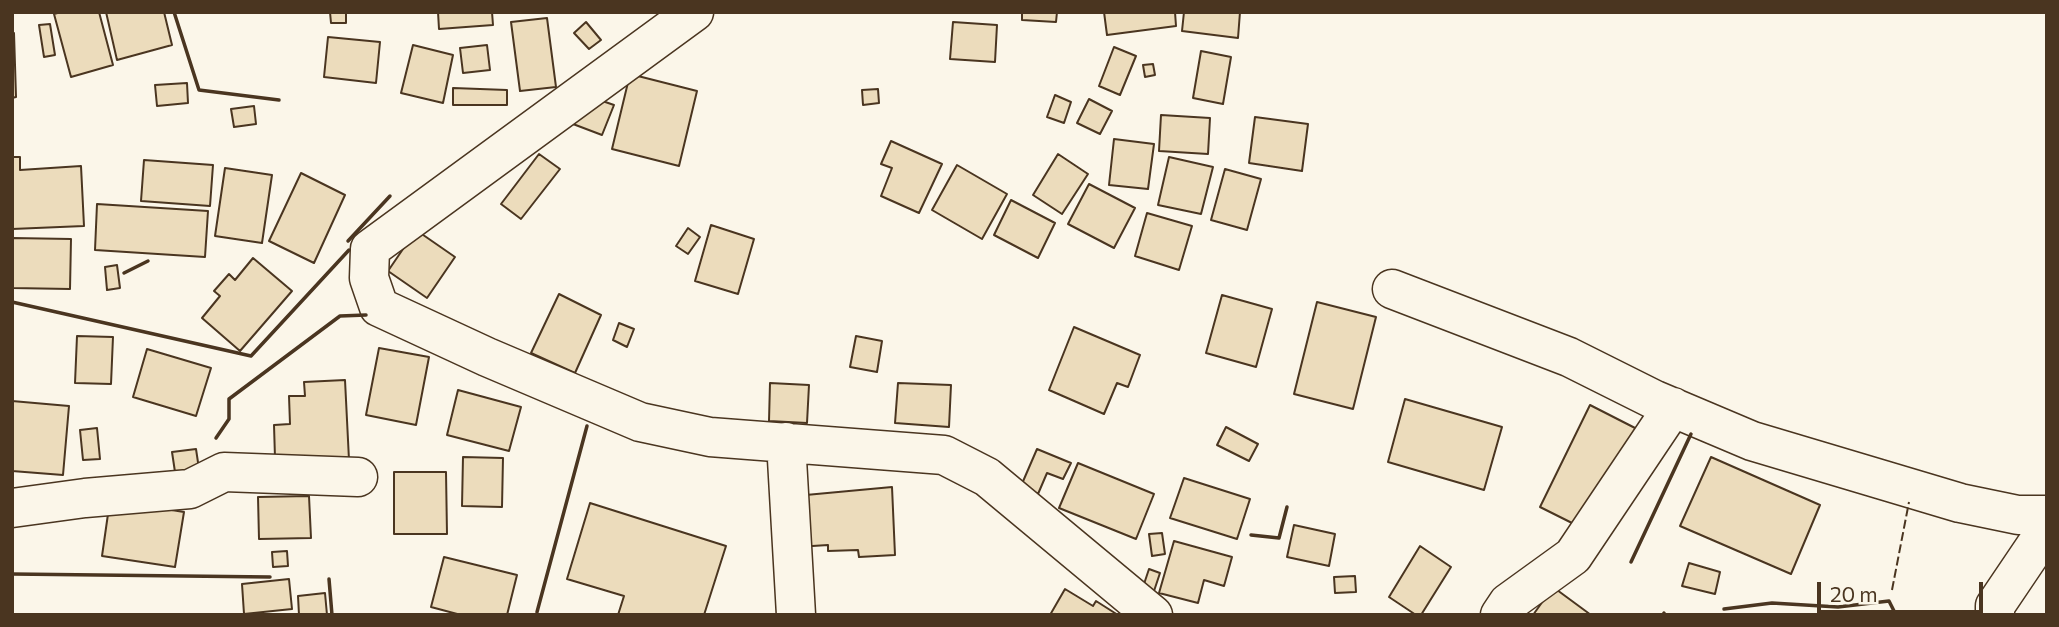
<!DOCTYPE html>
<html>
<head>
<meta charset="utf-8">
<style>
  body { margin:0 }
  #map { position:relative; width:2059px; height:627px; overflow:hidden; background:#fbf6e9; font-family:Commissioner,sans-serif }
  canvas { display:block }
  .frame { position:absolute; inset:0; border:14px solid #4a3520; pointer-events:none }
  .scale { position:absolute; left:1817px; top:582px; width:166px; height:32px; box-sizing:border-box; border:4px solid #4a3520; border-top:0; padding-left:9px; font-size:21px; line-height:24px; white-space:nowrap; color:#4a3520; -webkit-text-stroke:5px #fbf6e9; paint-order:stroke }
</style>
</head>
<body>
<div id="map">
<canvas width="2059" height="627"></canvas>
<div class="frame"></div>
<div class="scale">20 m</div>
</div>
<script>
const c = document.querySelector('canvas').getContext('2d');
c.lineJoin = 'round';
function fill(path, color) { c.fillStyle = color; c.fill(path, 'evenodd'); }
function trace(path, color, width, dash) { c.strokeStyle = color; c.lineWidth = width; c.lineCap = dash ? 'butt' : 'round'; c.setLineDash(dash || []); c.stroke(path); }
const building = new Path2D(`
  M 61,12 L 99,12 L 113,65 L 71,77 L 54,14 Z
  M 106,12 L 164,12 L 172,45 L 117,60 Z
  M 330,12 L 346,12 L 346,23 L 331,23 Z
  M 438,12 L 492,12 L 493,25 L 439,29 Z
  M 1022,12 L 1057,12 L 1056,22 L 1022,20 Z
  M 1104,12 L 1175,12 L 1176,26 L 1107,35 Z
  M 1184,12 L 1240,12 L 1238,38 L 1182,31 Z
  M 547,18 L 556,87 L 520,91 L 511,22 Z
  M 586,22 L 601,40 L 589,49 L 574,33 Z
  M 953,22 L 997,25 L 995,62 L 950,59 Z
  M 50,24 L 55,55 L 44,57 L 39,25 Z
  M 12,33 L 14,33 L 16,97 L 12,98 Z
  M 328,37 L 380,42 L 376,83 L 324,77 Z
  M 413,45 L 453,55 L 443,103 L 401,93 Z
  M 487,45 L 490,70 L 463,73 L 460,48 Z
  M 1114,47 L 1136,56 L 1120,95 L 1099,86 Z
  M 1201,51 L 1231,57 L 1223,104 L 1193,98 Z
  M 1153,64 L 1155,75 L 1145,77 L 1143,65 Z
  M 630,74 L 697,91 L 679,166 L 612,149 Z
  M 187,83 L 188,103 L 157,106 L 155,85 Z
  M 453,88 L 507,90 L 507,105 L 453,105 Z
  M 878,89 L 879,103 L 863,105 L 862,90 Z
  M 585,95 L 614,105 L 602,135 L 573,124 Z
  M 1055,95 L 1071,102 L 1064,123 L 1047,117 Z
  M 1089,99 L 1112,111 L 1100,134 L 1077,123 Z
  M 254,106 L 256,124 L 234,127 L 231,109 Z
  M 1161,115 L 1210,118 L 1208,154 L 1159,151 Z
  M 1255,117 L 1308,124 L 1302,171 L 1249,163 Z
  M 1114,139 L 1154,144 L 1148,189 L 1109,185 Z
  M 891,141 L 942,164 L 919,213 L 881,196 L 892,168 L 881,164 Z
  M 539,154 L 560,169 L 521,219 L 501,204 Z
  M 1058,154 L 1088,174 L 1062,214 L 1033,195 Z
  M 12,157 L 20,157 L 20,170 L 81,166 L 84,226 L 12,229 Z
  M 1169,157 L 1213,167 L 1201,214 L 1158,205 Z
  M 144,160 L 213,165 L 210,206 L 141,201 Z
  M 957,165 L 1007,194 L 982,239 L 932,210 Z
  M 225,168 L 272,175 L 262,243 L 215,236 Z
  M 1225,169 L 1261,179 L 1247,230 L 1211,220 Z
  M 301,173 L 345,195 L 314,263 L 269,241 Z
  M 1089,184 L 1135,208 L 1114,248 L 1068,224 Z
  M 1011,200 L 1055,223 L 1038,258 L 994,235 Z
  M 97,204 L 208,211 L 205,257 L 95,250 Z
  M 1147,213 L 1192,226 L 1179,270 L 1135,256 Z
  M 711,225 L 754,239 L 738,294 L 695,281 Z
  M 688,228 L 700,237 L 688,254 L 676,246 Z
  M 416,230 L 455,257 L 427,298 L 388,271 Z
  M 12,238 L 71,239 L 70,289 L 12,288 Z
  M 253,258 L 292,291 L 240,351 L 202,318 L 220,296 L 214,291 L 229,274 L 235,280 Z
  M 117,265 L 120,288 L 107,290 L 105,267 Z
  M 559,294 L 601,315 L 575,373 L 531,353 Z
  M 1222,295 L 1272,309 L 1256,367 L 1206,353 Z
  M 1317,302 L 1376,317 L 1353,409 L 1294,394 Z
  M 619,323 L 634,329 L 627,347 L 613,340 Z
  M 1074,327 L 1140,355 L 1128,387 L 1117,383 L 1104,414 L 1049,390 Z
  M 77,336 L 113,337 L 111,384 L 75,383 Z
  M 856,336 L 882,341 L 877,372 L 850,367 Z
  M 379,348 L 429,357 L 416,425 L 366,415 Z
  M 147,349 L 211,368 L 196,416 L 133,397 Z
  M 345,380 L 349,460 L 275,458 L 274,425 L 290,424 L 289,396 L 305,396 L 304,382 Z
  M 770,383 L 809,385 L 807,423 L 769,421 Z
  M 898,383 L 951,385 L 949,427 L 895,423 Z
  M 458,390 L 521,407 L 509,451 L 447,435 Z
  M 1405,399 L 1502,427 L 1484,490 L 1388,462 Z
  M 12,401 L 69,406 L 63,475 L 12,471 Z
  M 1590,405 L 1637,429 L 1586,530 L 1540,507 Z
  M 1226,427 L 1258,444 L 1249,461 L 1217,445 Z
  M 97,428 L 100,459 L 83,460 L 80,430 Z
  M 196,449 L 199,469 L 175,472 L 172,452 Z
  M 1037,449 L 1071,463 L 1063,479 L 1047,473 L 1038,494 L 1021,486 Z
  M 463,457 L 503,458 L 502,507 L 462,506 Z
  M 1711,457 L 1820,505 L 1791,574 L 1680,526 Z
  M 1078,463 L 1154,494 L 1136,539 L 1059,508 Z
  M 394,472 L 446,472 L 447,534 L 394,534 Z
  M 1184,478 L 1250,499 L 1237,539 L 1170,518 Z
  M 892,487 L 895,555 L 859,557 L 858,550 L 828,551 L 828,545 L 797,547 L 795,496 Z
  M 309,496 L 311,538 L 259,539 L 258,497 Z
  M 110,500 L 184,512 L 175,567 L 102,556 Z
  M 590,503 L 726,546 L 704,615 L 618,615 L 624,596 L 567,579 Z
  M 1294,525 L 1335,534 L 1329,566 L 1287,557 Z
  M 1162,533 L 1165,554 L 1152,556 L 1149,534 Z
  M 1174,541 L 1232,557 L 1224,586 L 1204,580 L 1198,603 L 1159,593 Z
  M 1420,546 L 1451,567 L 1421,615 L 1416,615 L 1389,597 Z
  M 287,551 L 288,566 L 273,567 L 272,552 Z
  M 444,557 L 517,575 L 507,615 L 461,615 L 431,607 Z
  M 1689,563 L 1720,572 L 1715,594 L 1682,586 Z
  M 1149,569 L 1160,573 L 1154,591 L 1143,587 Z
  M 1355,576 L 1356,592 L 1335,593 L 1334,577 Z
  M 289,579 L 292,609 L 244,614 L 242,584 Z
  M 1553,587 L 1591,615 L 1533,615 Z
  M 1065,589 L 1093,606 L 1096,601 L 1118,615 L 1050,615 Z
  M 325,593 L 327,615 L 299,615 L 298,596 Z`);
const minor = new Path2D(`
  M 694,12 L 370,249 L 369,278 L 379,307 L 487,357 L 640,422 L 710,437 L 944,455 L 987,477 L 1153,615
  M 1392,289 L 1569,357 L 1655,400 L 1752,441 L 1960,503 L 2018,515 L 2047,515
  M 786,442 L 796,615
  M 12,508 L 85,498 L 190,489 L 224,472 L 358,477
  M 1500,615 L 1508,603 L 1573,556 L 1673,407
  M 1995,615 L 1995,606 L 2047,529`);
const fence = new Path2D(`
  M 1892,590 L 1909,502`);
const wall = new Path2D(`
  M 174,12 L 199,90 L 279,100
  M 348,241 L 390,196
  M 124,273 L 148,261
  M 12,302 L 251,356 L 349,250
  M 216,438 L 229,419 L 229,399 L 340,316 L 366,315
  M 1251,535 L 1279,538 L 1287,507
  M 1631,562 L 1691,434
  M 12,574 L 270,577
  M 329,579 L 332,615
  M 1724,609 L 1772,603 L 1838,607 L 1889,601 L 1896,615
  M 537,612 L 587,426
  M 1663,615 L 1664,613`);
fill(building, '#ecdcbc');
trace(building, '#4a3520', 2);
trace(minor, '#4a3520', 41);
trace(minor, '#fbf6e9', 38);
trace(fence, '#4a3520', 2, [9, 3.5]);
trace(wall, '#4a3520', 3.5);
</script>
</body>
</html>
